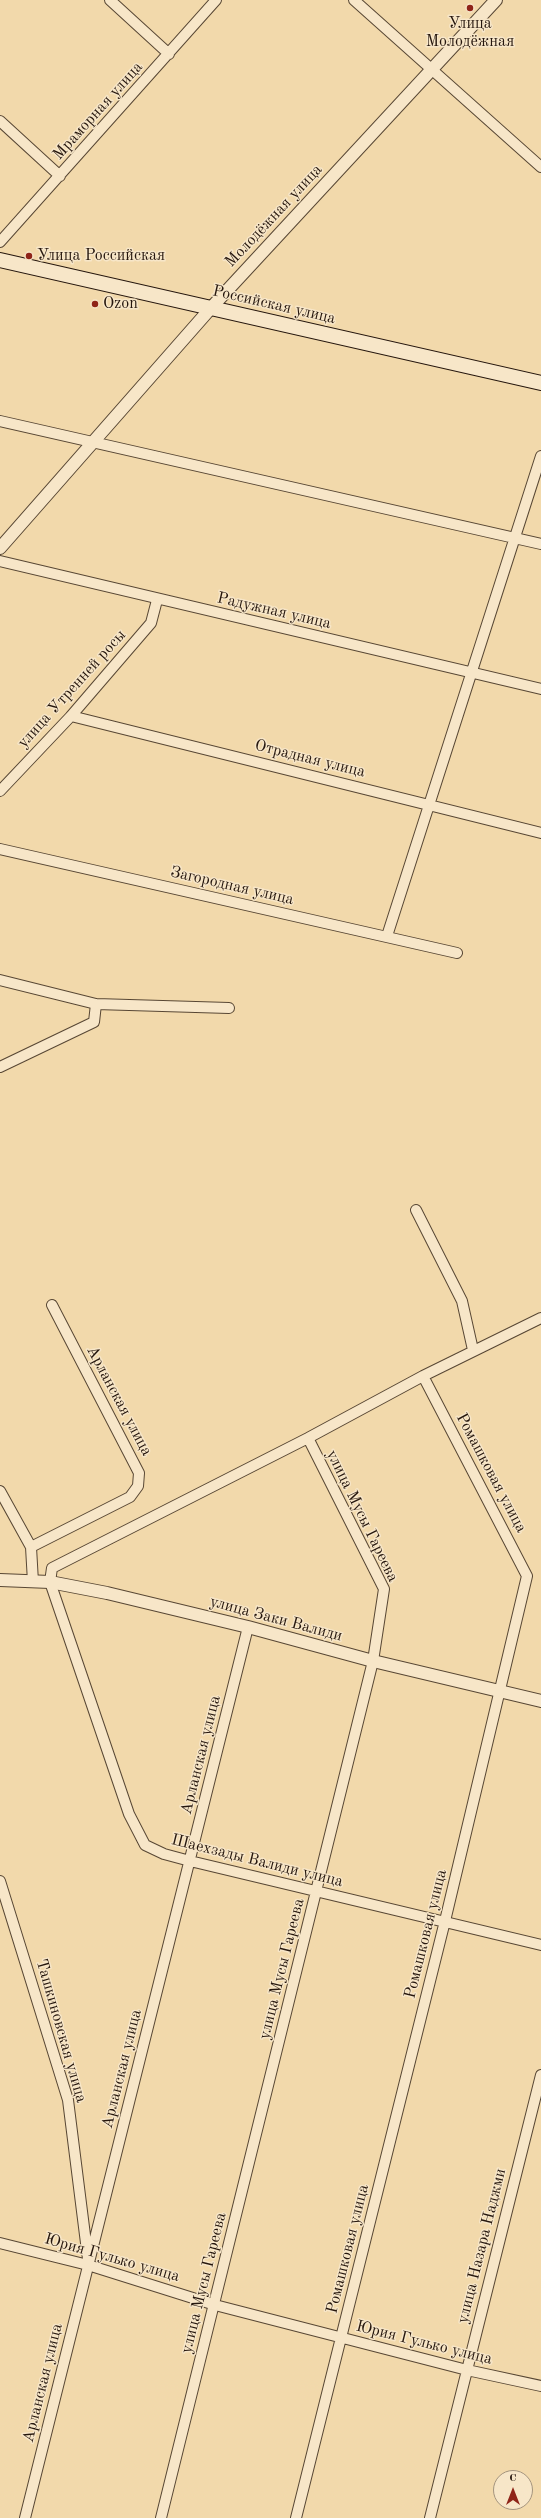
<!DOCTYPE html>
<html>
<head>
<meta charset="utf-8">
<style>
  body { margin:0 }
  #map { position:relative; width:541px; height:2518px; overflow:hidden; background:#f2d9ab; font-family:"Old Standard TT",serif }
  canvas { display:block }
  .north { position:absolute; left:493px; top:2470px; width:40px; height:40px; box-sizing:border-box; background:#f7e6c8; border:1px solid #a3937d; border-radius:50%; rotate:0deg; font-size:11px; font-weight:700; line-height:16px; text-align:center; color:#25160d }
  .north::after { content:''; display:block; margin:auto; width:14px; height:18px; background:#8f2418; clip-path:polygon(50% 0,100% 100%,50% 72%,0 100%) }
</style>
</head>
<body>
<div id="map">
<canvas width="541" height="2518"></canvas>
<div class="north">С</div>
</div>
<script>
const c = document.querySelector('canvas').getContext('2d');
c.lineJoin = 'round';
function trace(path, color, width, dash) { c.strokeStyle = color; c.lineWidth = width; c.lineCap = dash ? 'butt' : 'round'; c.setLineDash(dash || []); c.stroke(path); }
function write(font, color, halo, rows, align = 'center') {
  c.font = font + ' "Old Standard TT",serif'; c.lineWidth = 3; c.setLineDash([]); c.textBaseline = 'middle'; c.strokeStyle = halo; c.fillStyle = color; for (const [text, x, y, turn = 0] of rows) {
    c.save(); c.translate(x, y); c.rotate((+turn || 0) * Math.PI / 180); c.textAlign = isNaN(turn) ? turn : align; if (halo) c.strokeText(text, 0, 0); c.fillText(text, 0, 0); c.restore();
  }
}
const minor = new Path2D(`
  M 110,0 L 169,54
  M 354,0 L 541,167
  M 0,121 L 60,176
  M 0,242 L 216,0
  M 0,421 L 541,544
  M 0,561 L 541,689
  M 71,716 L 541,833
  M 0,791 L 71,716 L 151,623 L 157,600
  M 0,849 L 457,953
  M 387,936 L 541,456
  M 0,980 L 96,1004 L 229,1008
  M 0,1067 L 94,1022 L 96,1004
  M 416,1210 L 462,1301 L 473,1350
  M 541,1318 L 423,1376 L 308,1438 L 52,1568 L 50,1582 L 129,1814 L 145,1845 L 164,1854 L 190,1861 L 541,1945
  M 0,1491 L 31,1547 L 33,1582
  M 31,1547 L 130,1497 L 138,1486 L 139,1473 L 52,1305
  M 0,1881 L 68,2100 L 88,2259
  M 0,2243 L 88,2265 L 215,2305 L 467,2370 L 541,2386
  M 25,2518 L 248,1627
  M 161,2518 L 373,1661 L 384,1589 L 308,1438
  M 296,2518 L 445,1921 L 527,1576 L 423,1376
  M 430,2518 L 541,2075`);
const tertiary = new Path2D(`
  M 0,548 L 210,309 L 496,0
  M 0,1580 L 50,1582 L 107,1593 L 248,1627 L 373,1661 L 541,1701`);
const secondary = new Path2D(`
  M 0,260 L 541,383`);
const markers = [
  [470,8,4,"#8f2418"],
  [29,256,4,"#8f2418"],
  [95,304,4,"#8f2418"]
];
const poiNames = [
  ["Улица",470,24,"center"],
  ["Молодёжная",470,42,"center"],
  ["Улица Российская",37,256],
  ["Ozon",103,304]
];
const streetNames = [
  ["Мраморная улица",98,111,-48],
  ["Молодёжная улица",274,216,-47],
  ["Российская улица",274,305,13],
  ["Радужная улица",274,611,13],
  ["улица Утренней росы",72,689,-48],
  ["Отрадная улица",310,759,14],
  ["Загородная улица",232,886,13],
  ["Арланская улица",119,1401,62],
  ["Ромашковая улица",491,1473,62],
  ["улица Мусы Гареева",362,1516,64],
  ["улица Заки Валиди",276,1619,15],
  ["Арланская улица",201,1755,-76],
  ["Шаехзады Валиди улица",257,1861,14],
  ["Ромашковая улица",426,1934,-76],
  ["улица Мусы Гареева",282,1969,-76],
  ["Ташкиновская улица",61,2031,74],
  ["Арланская улица",122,2069,-76],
  ["улица Назара Наджми",482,2246,-76],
  ["Ромашковая улица",348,2249,-76],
  ["Юрия Гулько улица",112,2258,16],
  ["улица Мусы Гареева",204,2283,-76],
  ["Юрия Гулько улица",424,2343,14],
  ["Арланская улица",43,2383,-76]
];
trace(minor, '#584734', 12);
trace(tertiary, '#584734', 14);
trace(secondary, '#25160d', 16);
trace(minor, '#f7e6c8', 10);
trace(tertiary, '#f7e6c8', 12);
trace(secondary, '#f7e6c8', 14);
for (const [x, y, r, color] of markers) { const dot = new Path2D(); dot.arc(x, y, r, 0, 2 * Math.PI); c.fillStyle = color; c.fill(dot); trace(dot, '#f7e6c8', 1.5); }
write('16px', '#25160d', '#f7e6c8', poiNames, 'left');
write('16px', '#25160d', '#f7e6c8', streetNames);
</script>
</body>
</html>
